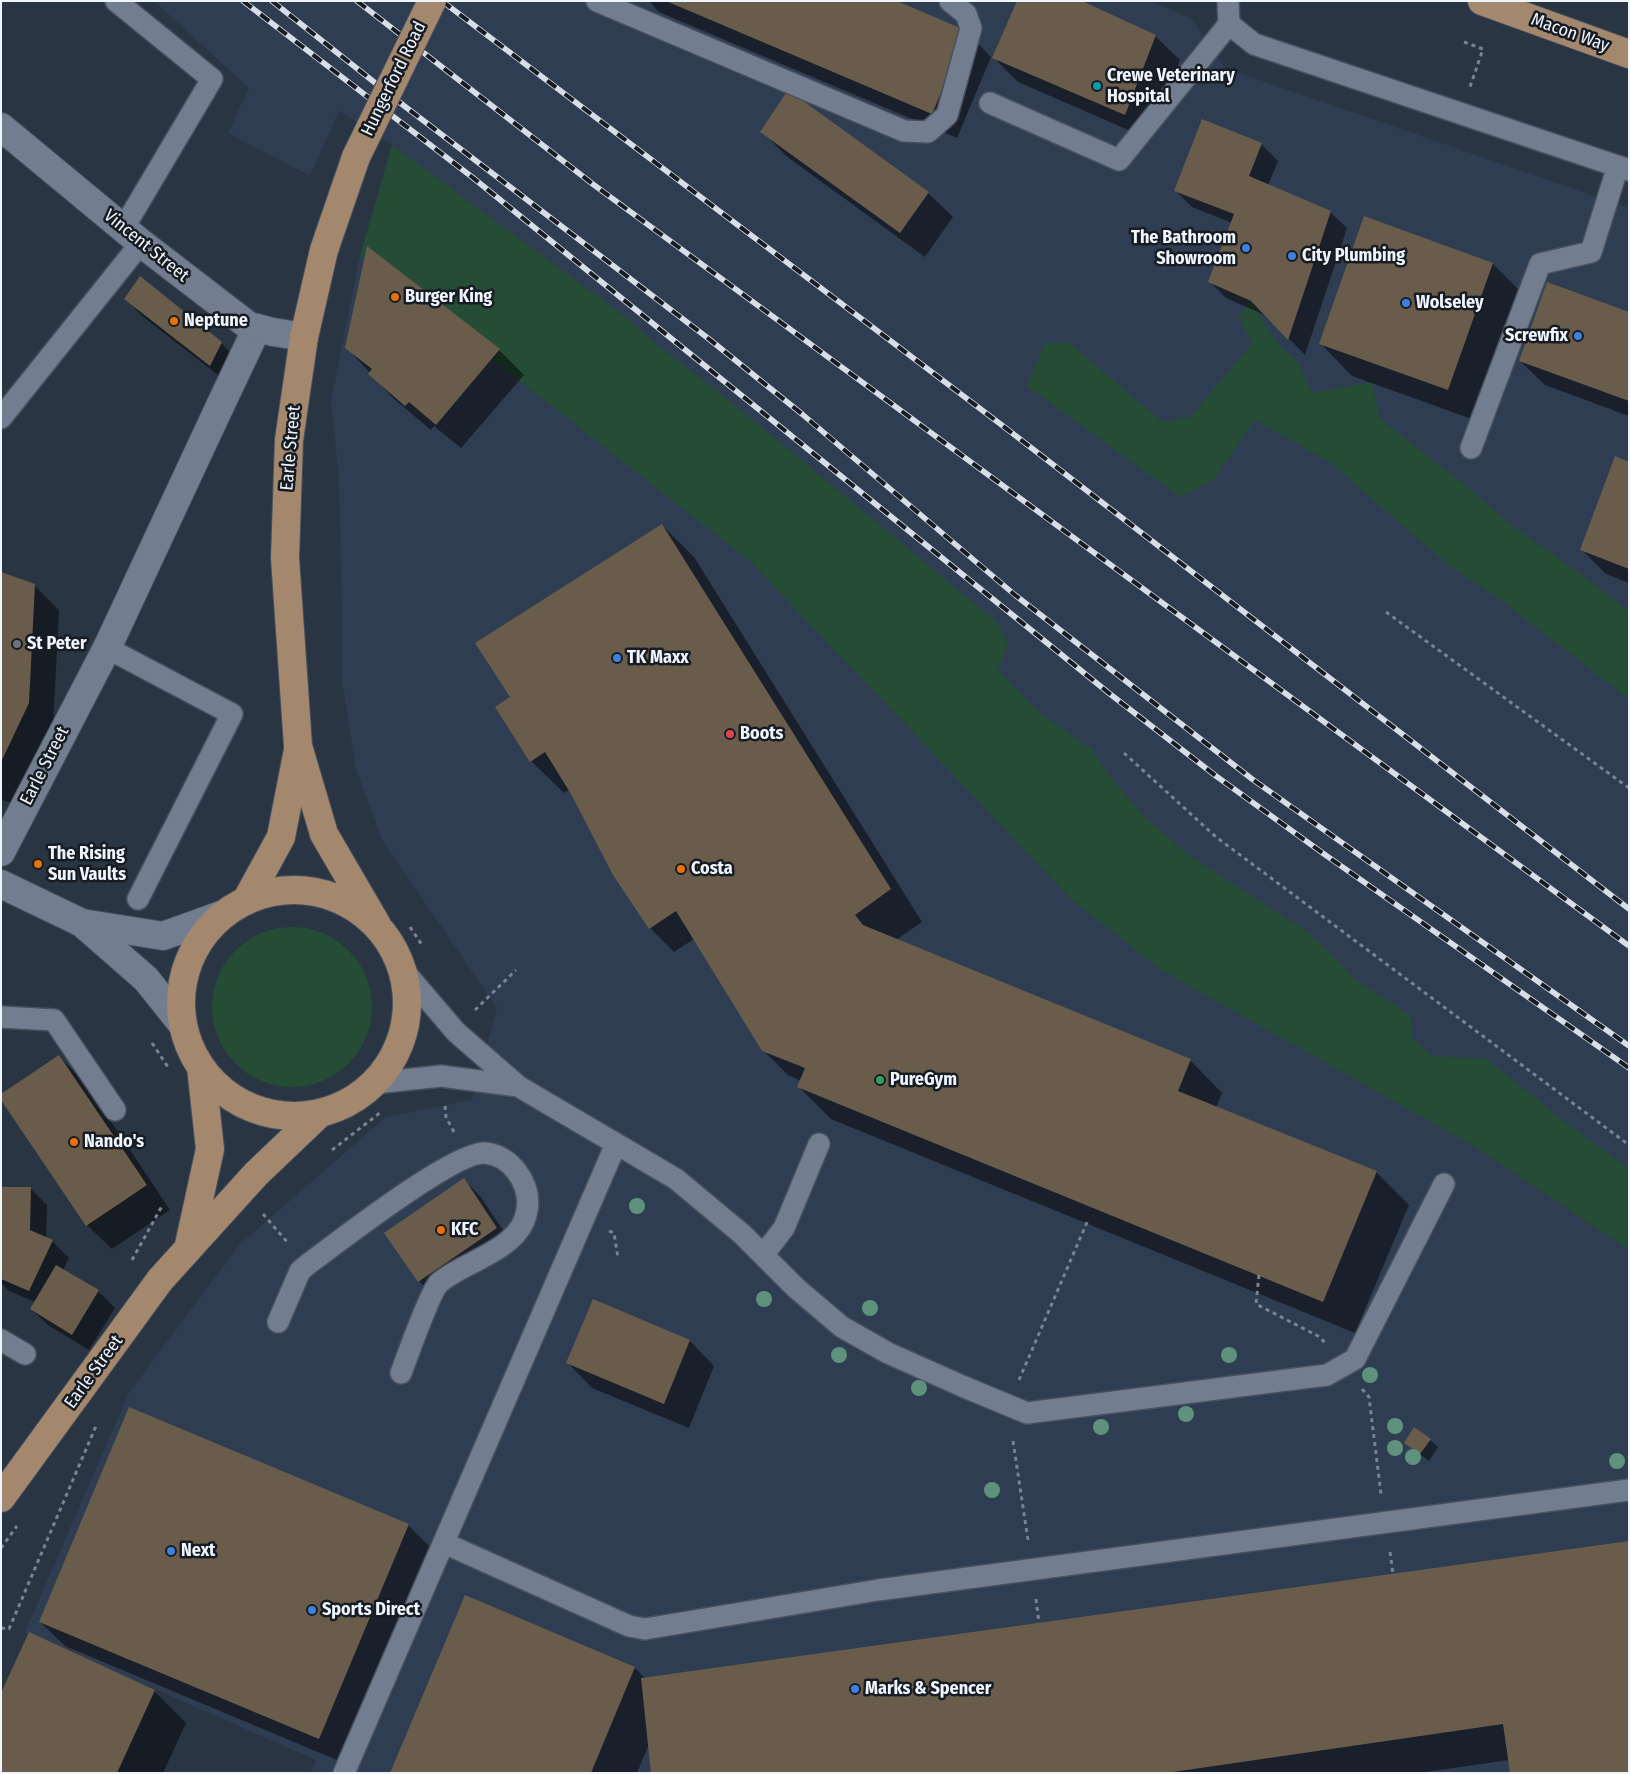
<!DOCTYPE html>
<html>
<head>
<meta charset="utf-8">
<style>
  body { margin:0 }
  #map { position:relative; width:1630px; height:1774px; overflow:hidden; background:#2a3544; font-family:"Fira Sans Condensed",sans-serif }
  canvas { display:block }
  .frame { position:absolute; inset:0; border:2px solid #eff5fd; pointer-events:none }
</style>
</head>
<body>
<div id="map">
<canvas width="1630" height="1774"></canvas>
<div class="frame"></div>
</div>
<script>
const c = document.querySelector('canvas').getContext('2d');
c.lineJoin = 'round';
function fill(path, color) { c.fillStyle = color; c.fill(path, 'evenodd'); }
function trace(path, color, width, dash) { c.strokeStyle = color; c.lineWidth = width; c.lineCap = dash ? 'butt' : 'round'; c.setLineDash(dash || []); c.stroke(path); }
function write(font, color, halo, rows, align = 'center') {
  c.font = font + ' "Fira Sans Condensed",sans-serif'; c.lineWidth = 5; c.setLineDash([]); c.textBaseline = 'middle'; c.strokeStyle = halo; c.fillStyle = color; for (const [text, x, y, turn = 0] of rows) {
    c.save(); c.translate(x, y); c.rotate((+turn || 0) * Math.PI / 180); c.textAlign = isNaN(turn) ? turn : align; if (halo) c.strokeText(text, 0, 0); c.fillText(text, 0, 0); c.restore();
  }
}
const built = new Path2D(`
  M 154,1 L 1151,1 L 1192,19 L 1225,68 L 1629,208 L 1629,1773 L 311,1773 L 316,1760 L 25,1632 L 129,1393 L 239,1245 L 386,1117 L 472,1100 L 497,1008 L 382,840 L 356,769 L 342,681 L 342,600 L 339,478 L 331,401 L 360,256 L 392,145 L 339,111 L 310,176 L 228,133 L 249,88 Z`);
const green = new Path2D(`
  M 392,145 L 624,316 L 650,339 L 732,403 L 998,623 L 1008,644 L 998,670 L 1035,709 L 1092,750 L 1108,774 L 1143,815 L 1187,854 L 1311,934 L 1355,979 L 1411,1016 L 1412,1038 L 1432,1056 L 1487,1059 L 1565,1122 L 1629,1169 L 1629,1250 L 1472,1145 L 1163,971 L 1072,900 L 751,562 L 360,256 Z
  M 1251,301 L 1275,341 L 1299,364 L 1312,393 L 1372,382 L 1380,419 L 1461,482 L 1514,527 L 1586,578 L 1629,612 L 1629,699 L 1494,595 L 1450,566 L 1329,462 L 1255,420 L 1213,480 L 1180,497 L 1027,386 L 1045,343 L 1070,343 L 1162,422 L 1190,417 L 1252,344 L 1239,317 Z
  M212 1007a80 80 0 1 1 160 0a80 80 0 1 1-160 0Z`);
const shadow = new Path2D(`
  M 649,1 L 894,1 L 967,32 L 991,57 L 957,138 L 659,12 Z
  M 1155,36 L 1180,60 L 1149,139 L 1018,82 L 993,57 Z
  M 762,131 L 928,193 L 953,217 L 925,257 L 786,156 Z
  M 1261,144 L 1278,161 L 1268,185 L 1330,212 L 1347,228 L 1305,355 L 1267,316 L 1226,298 L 1210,282 L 1232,223 L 1192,207 L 1175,190 Z
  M 1365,218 L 1493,264 L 1525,296 L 1480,422 L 1352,376 L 1320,343 Z
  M 368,249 L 499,350 L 524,375 L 461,448 L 434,426 L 431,430 L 394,399 L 347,348 Z
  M 126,299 L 221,343 L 238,360 L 227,382 L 142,316 Z
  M 1629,313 L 1629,416 L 1545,385 L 1520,361 Z
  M 1629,463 L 1629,583 L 1606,574 L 1581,549 Z
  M 662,525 L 694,557 L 922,922 L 896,940 L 1190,1060 L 1222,1093 L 1216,1108 L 1376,1172 L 1409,1205 L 1355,1333 L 831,1119 L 799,1087 L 801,1081 L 788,1075 L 763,1050 L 694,939 L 674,952 L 650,928 L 570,789 L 564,793 L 531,761 L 512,698 Z
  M 1,574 L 34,585 L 59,610 L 53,728 L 18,804 L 1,800 Z
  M 59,1057 L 84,1081 L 170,1210 L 112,1249 L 87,1225 Z
  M 464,1180 L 480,1196 L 513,1245 L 435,1298 L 419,1281 Z
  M 1,1188 L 31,1189 L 47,1205 L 46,1239 L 52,1241 L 69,1258 L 63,1270 L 98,1291 L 115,1308 L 89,1350 L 48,1325 L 31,1309 L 35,1302 L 9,1291 L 1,1283 Z
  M 690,1341 L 714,1366 L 689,1428 L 592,1388 L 568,1363 Z
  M 1430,1440 L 1438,1447 L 1429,1461 L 1405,1443 Z
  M 408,1525 L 433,1550 L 344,1763 L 65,1646 L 40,1622 Z
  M 1629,1543 L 1509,1760 L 1419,1773 L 652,1773 L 649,1744 L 637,1773 L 391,1773 L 466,1597 L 635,1668 L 645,1678 Z
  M 154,1691 L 186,1723 L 163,1773 L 1,1773 Z`);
const building = new Path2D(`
  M 666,1 L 897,1 L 967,31 L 932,114 Z
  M 1017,1 L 1082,1 L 1156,35 L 1125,115 L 992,58 Z
  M 788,90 L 929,192 L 900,233 L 760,132 Z
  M 1202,119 L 1262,143 L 1249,176 L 1331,211 L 1288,340 L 1251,301 L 1208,282 L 1234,214 L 1174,191 Z
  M 1364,216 L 1493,263 L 1448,390 L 1319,344 Z
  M 367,246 L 500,349 L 436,425 L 409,402 L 405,406 L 368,374 L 372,369 L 345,348 Z
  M 140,276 L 222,342 L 210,366 L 124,299 Z
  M 1547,282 L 1629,312 L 1629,401 L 1519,361 Z
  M 1615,456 L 1629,462 L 1629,569 L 1580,550 Z
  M 662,524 L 891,889 L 855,915 L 863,925 L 1191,1059 L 1178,1091 L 1377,1171 L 1323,1302 L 797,1087 L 805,1068 L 762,1051 L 676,911 L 649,929 L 613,875 L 571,794 L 545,752 L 530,762 L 495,707 L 510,697 L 475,643 Z
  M 1,572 L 35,584 L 29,703 L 1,762 Z
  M 59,1055 L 147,1185 L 86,1226 L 1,1100 L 1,1094 Z
  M 464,1178 L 497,1228 L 418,1282 L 384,1233 Z
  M 1,1187 L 31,1187 L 30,1230 L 53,1240 L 29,1291 L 1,1279 Z
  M 56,1265 L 99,1290 L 72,1335 L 30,1309 Z
  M 593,1299 L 690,1340 L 664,1404 L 566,1363 Z
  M 129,1407 L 409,1524 L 319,1739 L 39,1622 Z
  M 1414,1427 L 1431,1439 L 1420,1454 L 1404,1443 Z
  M 1629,1541 L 1629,1773 L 1510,1773 L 1503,1724 L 1166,1773 L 651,1773 L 641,1678 Z
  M 465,1595 L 635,1667 L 591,1773 L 390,1773 Z
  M 29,1632 L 155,1690 L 117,1773 L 1,1773 L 1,1693 Z`);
const path = new Path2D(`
  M 1464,42 L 1483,49 L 1470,87
  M 1386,612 L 1629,788
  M 1124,753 L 1216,837 L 1629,1145
  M 410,927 L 422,945
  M 475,1010 L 516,970
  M 152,1043 L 168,1067
  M 445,1106 L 446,1117 L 454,1132
  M 332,1150 L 381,1112
  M 263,1214 L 288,1243
  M 609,1231 L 614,1233 L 618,1258
  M 132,1260 L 162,1206
  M 1259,1275 L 1256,1304 L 1320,1337 L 1325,1343
  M 1019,1380 L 1088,1220
  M 1362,1389 L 1369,1397 L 1381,1494
  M 1013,1441 L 1028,1540
  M 1,1548 L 17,1526
  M 1390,1552 L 1393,1574
  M 1036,1599 L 1039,1623
  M 1,1628 L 9,1629 L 96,1426`);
const service = new Path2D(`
  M 116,1 L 212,79 L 123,229
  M 597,1 L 904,131 L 928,132 L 947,115 L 971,28 L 966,14 L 950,1
  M 1228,1 L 1229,24 L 1254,44 L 1629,170
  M 990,103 L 1119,160 L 1229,24
  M 1,418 L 141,243
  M 1471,448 L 1540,264 L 1591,252 L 1618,166
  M 107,648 L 232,714 L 138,899
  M 403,970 L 456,1032 L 518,1086 L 676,1179 L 742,1234 L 796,1288 L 842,1327 L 888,1353 L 962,1386 L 1027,1413 L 1327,1375 L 1355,1359 L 1444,1184
  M 1,1017 L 54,1020 L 115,1110
  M 375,1083 L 441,1076 L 518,1086
  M 763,1255 L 784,1228 L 819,1144
  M 278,1322 L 300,1271 L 307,1265 C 337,1243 454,1151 485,1153 C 498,1154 510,1162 517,1172 C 528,1187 531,1203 524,1221 C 511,1252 462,1263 439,1283 C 430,1292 407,1357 401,1373
  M 1,1340 L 25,1354
  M 444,1543 L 629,1626 L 645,1629 L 878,1590 L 1629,1490
  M 344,1773 L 616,1144`);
const pedestrian = new Path2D(`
  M 220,406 L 257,328`);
const minor = new Path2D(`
  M 1,127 L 141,243 L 249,326 L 273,332 L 304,337
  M 1,852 L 107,648 L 220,406`);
const tertiary = new Path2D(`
  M 1,884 L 82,923 L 146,979 L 182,1024
  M 82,923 L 163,936 L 224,914`);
const primary = new Path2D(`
  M 1482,1 L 1629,54
  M 356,157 L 324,250 L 304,337 L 289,440 L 285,558 L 298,746 L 324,834 L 377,925
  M181 1003a113 113 0 1 1 226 0a113 113 0 1 1-226 0Z
  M 246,901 L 281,837 L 298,750
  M 189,1245 L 210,1149 L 201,1067
  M 1,1498 L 160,1280 L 256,1174 L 319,1114`);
const rail = new Path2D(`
  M 243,1 L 472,177 L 1110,694 L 1216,776 L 1324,854 L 1629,1068
  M 272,1 L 403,105 L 709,339 L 802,414 L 1015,595 L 1252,779 L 1629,1046
  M 357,1 L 594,185 L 1629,946
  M 442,1 L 1003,426 L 1629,909`);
const primaryBridge = new Path2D(`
  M 356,157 L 432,1`);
const trees = [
  [637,1206],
  [764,1299],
  [870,1308],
  [839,1355],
  [1229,1355],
  [1370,1375],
  [919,1388],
  [1186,1414],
  [1395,1426],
  [1101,1427],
  [1395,1448],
  [1413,1457],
  [1617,1461],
  [992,1490]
];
const markers = [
  [1097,86,5,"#0f9aa8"],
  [1246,248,5,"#3f7fe0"],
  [1292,256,5,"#3f7fe0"],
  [395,297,5,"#e8710a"],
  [1406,303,5,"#3f7fe0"],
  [174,321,5,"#e8710a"],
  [1578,336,5,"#3f7fe0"],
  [17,644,5,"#6b7280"],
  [617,658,5,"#3f7fe0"],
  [730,734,5,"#e0444e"],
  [38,864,5,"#e8710a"],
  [681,869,5,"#e8710a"],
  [880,1080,5,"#2e9e5b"],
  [74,1142,5,"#e8710a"],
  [441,1230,5,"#e8710a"],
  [171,1551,5,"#3f7fe0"],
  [312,1610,5,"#3f7fe0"],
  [855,1689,5,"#3f7fe0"]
];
const streetNames = [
  ["Macon Way",1570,33,20],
  ["Hungerford Road",394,79,-64],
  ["Vincent Street",146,246,39],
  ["Earle Street",291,448,-85],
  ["Earle Street",45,766,-63],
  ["Earle Street",94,1372,-54]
];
const poiNames = [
  ["Crewe Veterinary",1107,76],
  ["Hospital",1107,97],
  ["The Bathroom",1236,238,"right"],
  ["Showroom",1236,259,"right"],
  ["City Plumbing",1302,256],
  ["Burger King",405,297],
  ["Wolseley",1416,303],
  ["Neptune",184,321],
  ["Screwfix",1568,336,"right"],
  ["St Peter",27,644],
  ["TK Maxx",627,658],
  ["Boots",740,734],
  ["The Rising",48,854],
  ["Sun Vaults",48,875],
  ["Costa",691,869],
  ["PureGym",890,1080],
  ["Nando's",84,1142],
  ["KFC",451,1230],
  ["Next",181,1551],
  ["Sports Direct",322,1610],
  ["Marks & Spencer",865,1689]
];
fill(built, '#2f3d52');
fill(green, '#254c35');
fill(shadow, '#0007');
fill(building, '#695c4b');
trace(service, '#48505d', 24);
trace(pedestrian, '#48505d', 30);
trace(minor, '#48505d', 30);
trace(tertiary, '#48505d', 30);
trace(primary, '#48505d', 30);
trace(path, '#7a838f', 3, [4, 4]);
trace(service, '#727e90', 21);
trace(pedestrian, '#727e90', 28);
trace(minor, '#727e90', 28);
trace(tertiary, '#727e90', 28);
trace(primary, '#a3886e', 28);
trace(rail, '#d7dee7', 5.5);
trace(rail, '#171c23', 4, [11]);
trace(primaryBridge, '#48505d', 30, []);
trace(primaryBridge, '#a3886e', 28);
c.fillStyle = '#5f927c';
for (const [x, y] of trees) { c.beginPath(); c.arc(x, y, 8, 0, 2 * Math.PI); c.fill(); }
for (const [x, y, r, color] of markers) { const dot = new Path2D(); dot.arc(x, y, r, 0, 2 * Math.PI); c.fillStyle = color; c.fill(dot); trace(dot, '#171c23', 2); }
write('18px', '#eff5fd', '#171c23', streetNames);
write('bold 18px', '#eff5fd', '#171c23', poiNames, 'left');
</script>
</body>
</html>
